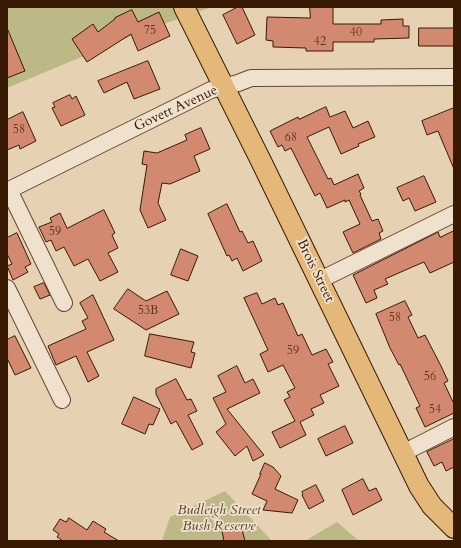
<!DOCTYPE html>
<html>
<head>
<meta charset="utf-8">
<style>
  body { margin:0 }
  #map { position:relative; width:461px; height:548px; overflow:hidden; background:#e6d1b2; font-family:Cardo,serif }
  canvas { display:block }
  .frame { position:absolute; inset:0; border:8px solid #381a04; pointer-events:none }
</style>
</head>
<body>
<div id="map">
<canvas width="461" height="548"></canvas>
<div class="frame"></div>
</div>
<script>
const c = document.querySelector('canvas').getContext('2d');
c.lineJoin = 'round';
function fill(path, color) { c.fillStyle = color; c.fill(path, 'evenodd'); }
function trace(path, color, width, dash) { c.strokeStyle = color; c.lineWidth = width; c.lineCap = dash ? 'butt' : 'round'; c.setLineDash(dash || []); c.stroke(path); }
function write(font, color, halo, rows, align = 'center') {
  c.font = font + ' Cardo,serif'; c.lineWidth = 3.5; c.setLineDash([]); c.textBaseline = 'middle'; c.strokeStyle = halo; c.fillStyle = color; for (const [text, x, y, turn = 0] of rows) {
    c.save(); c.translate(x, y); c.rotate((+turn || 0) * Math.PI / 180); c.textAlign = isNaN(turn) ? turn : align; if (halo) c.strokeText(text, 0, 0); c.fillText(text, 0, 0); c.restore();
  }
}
const green = new Path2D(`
  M 7,7 L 212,7 L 144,31 L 7,88 Z
  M 225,491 L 272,541 L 162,541 L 170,517 Z
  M 337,522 L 359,541 L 305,541 Z`);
const building = new Path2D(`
  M 238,7 L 242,7 L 255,35 L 237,44 L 223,15 Z
  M 310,7 L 333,7 L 333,24 L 381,24 L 381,20 L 403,19 L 403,26 L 409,26 L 409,38 L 374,39 L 374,42 L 333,42 L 333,51 L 306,51 L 306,48 L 273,47 L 273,41 L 266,40 L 267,17 L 310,18 Z
  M 132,10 L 138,22 L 159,12 L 170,36 L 138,51 L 131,34 L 87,62 L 72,39 L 93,24 L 98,32 L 115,19 L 115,18 Z
  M 7,28 L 25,71 L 7,78 Z
  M 419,28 L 454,28 L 454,46 L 419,46 Z
  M 148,61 L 160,89 L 134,99 L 127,82 L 104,93 L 98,81 Z
  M 70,95 L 72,99 L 76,96 L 85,115 L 61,126 L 52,108 L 55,107 L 53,103 Z
  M 326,107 L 330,117 L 345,111 L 353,128 L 368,121 L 375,137 L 358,144 L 359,146 L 341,154 L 329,127 L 307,137 L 328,179 L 331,178 L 334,185 L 358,174 L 364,188 L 359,191 L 361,194 L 360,195 L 372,221 L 378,219 L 383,231 L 379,233 L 381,239 L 353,253 L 343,232 L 360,224 L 349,200 L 345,202 L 345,200 L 327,208 L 320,193 L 315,196 L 291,148 L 285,151 L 282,145 L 278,147 L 270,131 L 298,117 L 299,119 Z
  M 454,108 L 454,169 L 438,131 L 427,135 L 422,121 Z
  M 23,112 L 36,141 L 20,149 L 19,145 L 7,150 L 7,120 Z
  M 201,128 L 210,149 L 194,156 L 200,171 L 170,184 L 162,183 L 158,203 L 166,220 L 148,228 L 140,210 L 147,165 L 142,164 L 144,151 L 157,153 L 187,140 L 185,135 Z
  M 424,176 L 436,202 L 415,211 L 409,198 L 403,201 L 397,188 Z
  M 227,204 L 240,232 L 242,231 L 248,243 L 253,241 L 262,261 L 243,271 L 237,258 L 232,261 L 229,255 L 227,256 L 208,214 Z
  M 104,210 L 115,233 L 112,235 L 118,248 L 108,253 L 118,272 L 100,281 L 88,259 L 74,266 L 64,247 L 56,251 L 51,240 L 46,242 L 39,227 L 52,222 L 50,218 L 60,213 L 67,228 Z
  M 454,231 L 454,262 L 430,273 L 424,262 L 410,268 L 385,279 L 388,284 L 374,290 L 377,298 L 366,303 L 353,275 L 438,232 L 440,237 Z
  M 17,233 L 31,264 L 25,267 L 28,272 L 13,280 L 7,266 L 12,264 L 7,254 L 7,238 Z
  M 181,249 L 198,256 L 188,281 L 171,275 Z
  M 44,283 L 50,295 L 40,299 L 34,287 Z
  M 128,289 L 146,301 L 167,291 L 179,314 L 146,330 L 114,309 Z
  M 257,293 L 262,304 L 275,298 L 278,305 L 283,303 L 298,336 L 302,334 L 312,355 L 326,349 L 333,362 L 328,364 L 339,386 L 320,395 L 324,403 L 311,409 L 314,415 L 300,422 L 306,435 L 280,448 L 272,432 L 295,421 L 284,400 L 290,397 L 287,392 L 295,388 L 283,365 L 268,372 L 260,354 L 268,350 L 244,298 Z
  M 93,295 L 114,340 L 87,352 L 99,376 L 88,382 L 76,356 L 56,365 L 48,346 L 86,329 L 82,321 L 88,318 L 80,303 Z
  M 405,301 L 412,315 L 408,317 L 418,338 L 425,335 L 441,366 L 448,381 L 444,383 L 454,404 L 454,413 L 425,427 L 416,408 L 420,406 L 400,364 L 399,365 L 390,348 L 376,314 Z
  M 150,334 L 194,342 L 191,352 L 195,353 L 191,368 L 145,356 Z
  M 15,336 L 31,368 L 15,375 L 7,358 L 7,340 Z
  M 237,366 L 245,383 L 253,379 L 260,393 L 227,409 L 264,455 L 253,461 L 247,446 L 235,456 L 216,432 L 226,424 L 213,398 L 226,392 L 218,376 Z
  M 176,379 L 187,400 L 191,399 L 197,411 L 188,415 L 203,444 L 192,450 L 176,421 L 171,424 L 156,394 L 156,389 Z
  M 134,397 L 160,409 L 153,425 L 149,424 L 145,434 L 122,424 Z
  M 345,426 L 353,443 L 326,456 L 318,439 Z
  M 454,439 L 454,467 L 446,471 L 442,462 L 434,466 L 427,452 Z
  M 265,463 L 273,467 L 281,476 L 275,489 L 298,500 L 292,513 L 263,510 L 267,501 L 252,494 L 261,474 L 260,474 Z
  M 363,479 L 369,491 L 376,488 L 382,500 L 353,515 L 342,490 Z
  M 316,485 L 324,501 L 309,509 L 302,495 L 303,494 L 302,492 Z
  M 69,518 L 87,530 L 93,521 L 106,529 L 104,532 L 119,541 L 63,541 L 57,537 L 59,534 L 53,530 L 60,519 L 66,522 Z
  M 241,526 L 245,541 L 224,541 L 222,531 Z`);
const minor = new Path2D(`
  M 9,190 L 64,303
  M 7,191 L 211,90 L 238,83 L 251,78 L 454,77
  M 320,280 L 454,214
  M 7,288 L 62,400
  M 403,453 L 454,427`);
const major = new Path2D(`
  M 184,7 L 261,161 L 419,486 L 432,506 L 454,528`);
const numberNames = [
  ["75",150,31],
  ["40",356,33],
  ["42",320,42],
  ["58",19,130],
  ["68",291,138],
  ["59",55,232],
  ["53B",148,311],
  ["58",395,318],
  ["59",293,351],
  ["56",430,377],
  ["54",435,410]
];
const streetNames = [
  ["Govett Avenue",176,109,-25],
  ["Brois Street",315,271,64]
];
const parkNames = [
  ["Budleigh Street",219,511],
  ["Bush Reserve",219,527]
];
fill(green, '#bdb987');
fill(building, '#d38870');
trace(building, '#381a04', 1);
trace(minor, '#644830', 18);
trace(major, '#381a04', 22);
trace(minor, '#efe1cd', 16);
trace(major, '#e3b879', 20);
write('12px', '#5f361f', null, numberNames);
write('14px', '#381a04', '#efe1cd', streetNames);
write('italic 14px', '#594225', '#efe1cd', parkNames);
</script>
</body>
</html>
